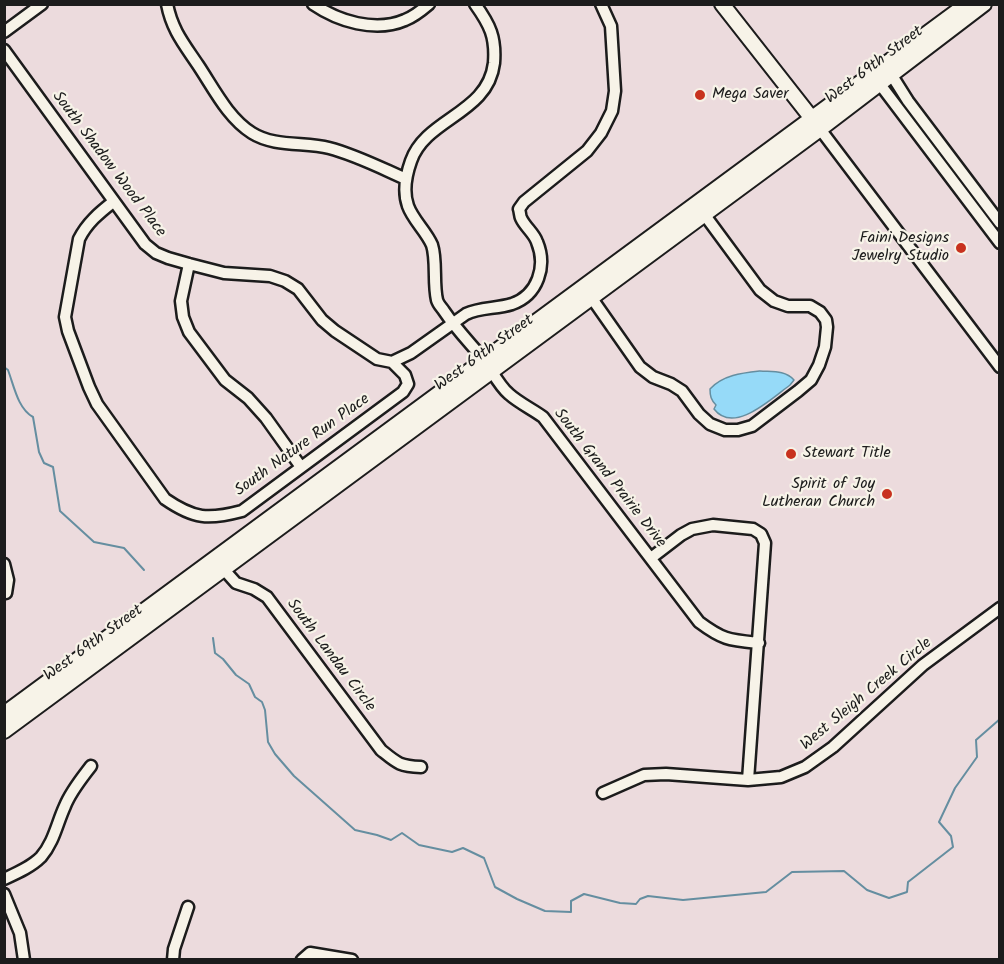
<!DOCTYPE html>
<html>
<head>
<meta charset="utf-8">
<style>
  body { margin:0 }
  #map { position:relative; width:1004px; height:964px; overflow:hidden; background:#ecdbdd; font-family:Kalam,sans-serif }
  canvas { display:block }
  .frame { position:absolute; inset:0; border:6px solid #1c1c1c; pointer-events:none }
</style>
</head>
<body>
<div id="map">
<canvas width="1004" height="964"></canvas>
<div class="frame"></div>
</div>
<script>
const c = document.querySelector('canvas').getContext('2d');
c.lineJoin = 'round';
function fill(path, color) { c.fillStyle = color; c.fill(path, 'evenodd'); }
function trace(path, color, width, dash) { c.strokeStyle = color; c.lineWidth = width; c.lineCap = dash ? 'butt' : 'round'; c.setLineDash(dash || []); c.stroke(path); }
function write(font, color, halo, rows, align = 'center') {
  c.font = font + ' Kalam,sans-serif'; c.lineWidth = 4.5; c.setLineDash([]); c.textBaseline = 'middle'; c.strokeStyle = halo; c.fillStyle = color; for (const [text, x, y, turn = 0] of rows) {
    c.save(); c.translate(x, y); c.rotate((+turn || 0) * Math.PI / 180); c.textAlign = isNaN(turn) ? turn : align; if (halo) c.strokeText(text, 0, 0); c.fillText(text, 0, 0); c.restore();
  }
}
const water = new Path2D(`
  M 760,371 C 772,372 785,370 794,380 L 790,385 C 772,398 734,435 714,409 L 716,405 C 711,400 710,396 710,389 C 723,375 742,373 760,371 Z`);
const stream = new Path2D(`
  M 4,367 L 8,370 C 14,386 18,409 33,417 L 39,452 L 44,463 L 53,467 L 60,511 L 94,542 L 124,548 L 144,570
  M 213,638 L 215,653 L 223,659 L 236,675 L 249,684 L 255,697 L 262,702 L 265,710 L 268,742 L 275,754 L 294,776 L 355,830 L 377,835 L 391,840 L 402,833 L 419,845 L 452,852 L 463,848 L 484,858 L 495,887 L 517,899 L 545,911 L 571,912 L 571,901 L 584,894 L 620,903 L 636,904 L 640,899 L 648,896 L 683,900 L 766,892 L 792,872 L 844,871 L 867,890 L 889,898 L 907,892 L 908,882 L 953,847 L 951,836 L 939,822 L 955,788 L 977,757 L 976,740 L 1000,719`);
const minor = new Path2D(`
  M 167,4 C 172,30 184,44 198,65 C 214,89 228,118 252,133 C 274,147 305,142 329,148 C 356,155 381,168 406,179
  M 313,4 C 338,21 375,33 405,20 C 413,17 422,10 429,4
  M 475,4 C 490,25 496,37 494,63 C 488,114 426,118 411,161 C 406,175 403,192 408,206 C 413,220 426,231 432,245 C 437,260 433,283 437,300 C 438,304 442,308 444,311 C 456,329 471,344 485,361 C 492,371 500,387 509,394 C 519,403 532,409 543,417 L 699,622 C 723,640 729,640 759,643
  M 4,32 L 42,4
  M 4,50 L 145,244 L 156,253 L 168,258 L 189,264 L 224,273 L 270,276 L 285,281 L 298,289 L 322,320 L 335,331 L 377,359 L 392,362
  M 891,74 L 908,101 L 1000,223
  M 879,83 L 1000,243
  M 820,129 L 1000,367
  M 113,202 C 99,213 87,223 79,239 L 65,317 L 68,331 L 89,387 L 97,404 L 165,499 C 194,519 208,520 242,511 L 403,392 L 408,384 L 405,375 L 392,362
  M 189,264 L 181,301 L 183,317 L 189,332 L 225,380 L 248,398 L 266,418 L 301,467
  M 591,297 L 640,367 L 653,377 L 671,384 L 682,391 L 699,414 L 710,424 L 725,430 L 738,430 L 752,426 L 798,391 L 811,380 L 819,365 L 825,347 L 827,327 L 826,320 L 820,312 L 810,306 L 788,306 L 774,301 L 760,290 L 704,214
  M 392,362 L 411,353 L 466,314 C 480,307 496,309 512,304 C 538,295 547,266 537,242 C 534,233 525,227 521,218 C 520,216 520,212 519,209 L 524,202 L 587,151 L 601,133 L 612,111 L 615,91 L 611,26 L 601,4
  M 651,558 L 681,535 L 692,529 L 713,525 L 753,529 L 761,534 L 765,543 L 748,780
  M 4,564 L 8,580 L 6,593
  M 219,564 L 236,583 L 254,589 L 267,597 L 381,750 C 397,763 399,766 421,767
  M 603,793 L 644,775 L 666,774 L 748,780 L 781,777 L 805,767 L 833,747 L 923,665 L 1000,608
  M 4,879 C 17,873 31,867 41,857 C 54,842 57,823 65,806 C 71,791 82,778 91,766
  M 4,894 L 20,933 L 24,960
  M 173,960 L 174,949 L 188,907
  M 302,960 L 310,953 L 352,960`);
const major = new Path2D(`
  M 722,4 L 817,125
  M 4,714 L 967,4
  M 4,731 L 820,129 L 984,4`);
const markers = [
  [700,95,6,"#c8321e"],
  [961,248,6,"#c8321e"],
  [791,454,6,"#c8321e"],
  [887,494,6,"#c8321e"]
];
const streetNames = [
  ["West 69th Street",875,66,-37],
  ["South Shadow Wood Place",108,165,53],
  ["West 69th Street",485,354,-36],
  ["South Nature Run Place",303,446,-36],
  ["South Grand Prairie Drive",609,479,52],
  ["West 69th Street",94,644,-36],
  ["South Landau Circle",330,656,53],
  ["West Sleigh Creek Circle",867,695,-40]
];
const poiNames = [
  ["Mega Saver",712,95],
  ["Faini Designs",949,239,"right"],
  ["Jewelry Studio",949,257,"right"],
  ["Stewart Title",803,454],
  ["Spirit of Joy",875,485,"right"],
  ["Lutheran Church",875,503,"right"]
];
fill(water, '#96daf8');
trace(water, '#658ea0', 1.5);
trace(stream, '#658ea0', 2);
trace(minor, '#1c1c1c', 15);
trace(major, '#1c1c1c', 18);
trace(minor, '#f7f3e8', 10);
trace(major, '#f7f3e8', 14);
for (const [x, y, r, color] of markers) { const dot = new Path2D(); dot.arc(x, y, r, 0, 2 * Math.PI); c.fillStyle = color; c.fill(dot); trace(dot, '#f7f3e8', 2); }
write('16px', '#1c1c1c', '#f7f3e8', streetNames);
write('16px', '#1c1c1c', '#f7f3e8', poiNames, 'left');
</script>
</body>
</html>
